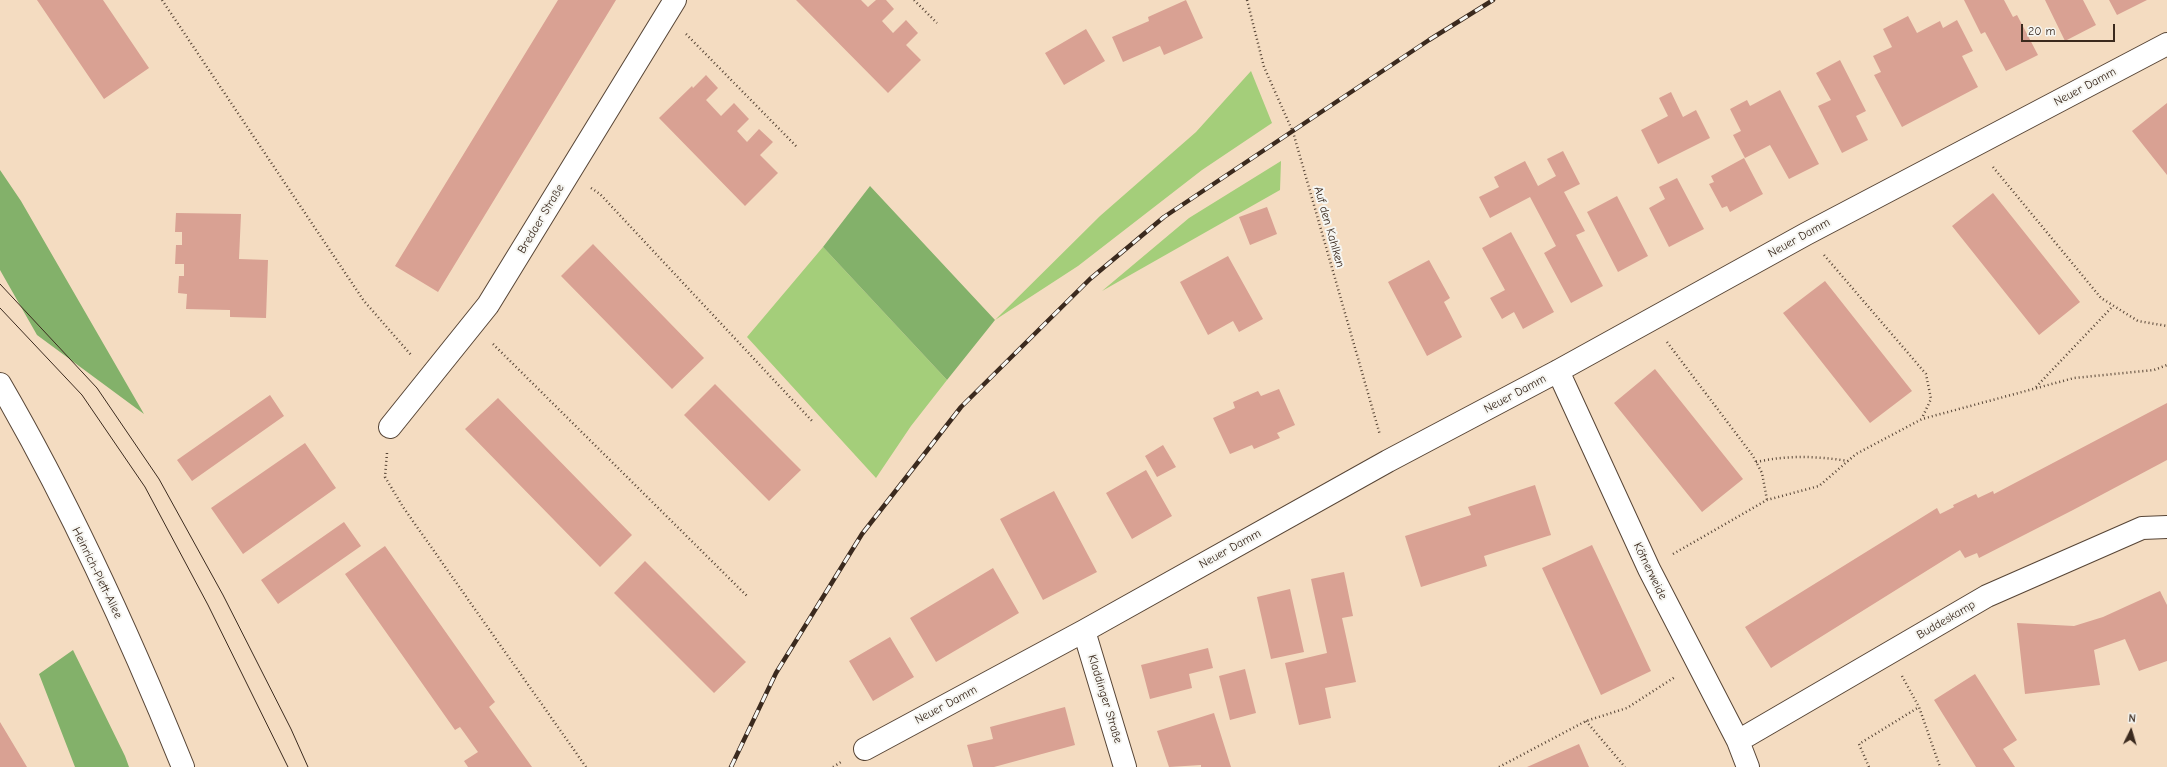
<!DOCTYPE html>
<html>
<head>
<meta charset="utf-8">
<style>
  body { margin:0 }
  #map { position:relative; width:2167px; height:767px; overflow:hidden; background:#f4dcc1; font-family:"Comic Neue",sans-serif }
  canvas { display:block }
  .north { position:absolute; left:2111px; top:711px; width:40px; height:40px; -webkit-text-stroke:3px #f6f6f2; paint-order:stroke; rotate:5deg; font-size:11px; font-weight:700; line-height:16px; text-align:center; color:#3b2a1e }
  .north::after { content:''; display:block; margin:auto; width:14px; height:18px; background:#3b2a1e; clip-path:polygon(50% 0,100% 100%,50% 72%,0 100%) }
  .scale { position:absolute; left:2021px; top:24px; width:94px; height:18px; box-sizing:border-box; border:2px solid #3b2a1e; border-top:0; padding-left:5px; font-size:12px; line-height:14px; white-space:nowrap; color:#3b2a1e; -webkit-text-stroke:3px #f6f6f2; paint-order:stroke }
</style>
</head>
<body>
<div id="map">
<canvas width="2167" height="767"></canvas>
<div class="north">N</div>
<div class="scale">20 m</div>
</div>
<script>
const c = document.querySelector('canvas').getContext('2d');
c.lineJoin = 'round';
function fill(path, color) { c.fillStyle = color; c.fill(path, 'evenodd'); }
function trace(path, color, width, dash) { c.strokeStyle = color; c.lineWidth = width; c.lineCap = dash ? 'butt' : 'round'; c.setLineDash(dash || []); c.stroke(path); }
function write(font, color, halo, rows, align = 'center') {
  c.font = font + ' "Comic Neue",sans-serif'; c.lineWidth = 4; c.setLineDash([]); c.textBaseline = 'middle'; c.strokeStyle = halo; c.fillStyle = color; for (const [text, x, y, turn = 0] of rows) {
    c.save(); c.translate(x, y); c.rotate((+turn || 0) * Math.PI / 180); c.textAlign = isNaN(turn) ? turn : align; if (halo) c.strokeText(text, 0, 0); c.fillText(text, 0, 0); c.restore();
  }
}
const green = new Path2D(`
  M 1251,71 L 1272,123 L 1202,170 L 1078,266 L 995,320 L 1100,216 L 1196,132 Z
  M 1281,161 L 1280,190 L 1102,291 L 1189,218 Z
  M 823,247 L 947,380 L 911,426 L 876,478 L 747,337 Z`);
const forest = new Path2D(`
  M 0,170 L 21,201 L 144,414 L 37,335 L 0,270 Z
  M 870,186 L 995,320 L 947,380 L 823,247 Z
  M 73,650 L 125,756 L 129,767 L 75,767 L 39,674 Z`);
const building = new Path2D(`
  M 37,0 L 103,0 L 149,68 L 104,99 Z
  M 558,0 L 616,0 L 438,292 L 395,266 Z
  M 796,0 L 861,0 L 868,7 L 876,0 L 886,0 L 894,9 L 882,21 L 893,33 L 906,20 L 918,33 L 906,45 L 921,60 L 888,93 Z
  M 1186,0 L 1203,38 L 1164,55 L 1160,46 L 1123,62 L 1112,37 L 1149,21 L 1148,17 Z
  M 1964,0 L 2004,0 L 2013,17 L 2017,15 L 2038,55 L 2006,71 L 1985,32 L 1981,34 Z
  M 2045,0 L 2083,0 L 2096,25 L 2065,41 Z
  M 2109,0 L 2147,0 L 2117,15 Z
  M 1908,16 L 1917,33 L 1940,21 L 1943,28 L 1957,20 L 1973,51 L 1962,56 L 1978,87 L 1902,127 L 1874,75 L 1881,72 L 1873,56 L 1892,47 L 1883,29 Z
  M 1086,29 L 1105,61 L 1064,85 L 1045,53 Z
  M 1840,60 L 1866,111 L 1856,116 L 1868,140 L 1842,153 L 1818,106 L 1831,100 L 1816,73 Z
  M 706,75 L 718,88 L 706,100 L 721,116 L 734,103 L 749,119 L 737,131 L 747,142 L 759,129 L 773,142 L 760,155 L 778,173 L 745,206 L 659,118 L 692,86 L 693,88 Z
  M 1780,90 L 1819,164 L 1789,179 L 1770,145 L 1745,158 L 1733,135 L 1741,131 L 1730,109 L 1747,100 L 1750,106 Z
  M 1671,92 L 1683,117 L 1696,110 L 1710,138 L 1658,164 L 1641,130 L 1668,116 L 1659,98 Z
  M 2167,103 L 2167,175 L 2132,131 Z
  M 1563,151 L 1580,184 L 1564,192 L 1585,231 L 1576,235 L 1603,286 L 1571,303 L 1544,253 L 1556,246 L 1530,197 L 1490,218 L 1479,197 L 1499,187 L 1494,177 L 1525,161 L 1538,186 L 1556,176 L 1547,159 Z
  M 1744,158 L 1763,194 L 1730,212 L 1727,206 L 1722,208 L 1709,184 L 1714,182 L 1711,176 Z
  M 1677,178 L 1704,229 L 1669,247 L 1649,208 L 1665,199 L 1659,187 Z
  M 1993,193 L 2080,302 L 2039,335 L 1952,226 Z
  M 1617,196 L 1648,256 L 1618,272 L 1587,212 Z
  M 1267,207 L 1277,234 L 1250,245 L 1239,217 Z
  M 176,213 L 241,214 L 239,259 L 268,260 L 266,318 L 230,317 L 230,310 L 186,309 L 187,294 L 178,293 L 179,276 L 184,276 L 184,264 L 175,264 L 176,245 L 182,245 L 182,232 L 175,232 Z
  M 1511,232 L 1554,312 L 1523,329 L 1514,312 L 1502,319 L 1490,298 L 1505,290 L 1482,248 Z
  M 593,244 L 704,358 L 672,389 L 561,276 Z
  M 1228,256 L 1263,319 L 1239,332 L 1233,321 L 1208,335 L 1180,282 Z
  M 1429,260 L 1450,298 L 1444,302 L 1462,337 L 1427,356 L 1388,282 Z
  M 1825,281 L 1912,391 L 1870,423 L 1783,313 Z
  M 1655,369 L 1743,479 L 1702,512 L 1614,403 Z
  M 715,384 L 801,470 L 769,501 L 684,415 Z
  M 1279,389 L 1295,425 L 1277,433 L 1280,438 L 1254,449 L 1252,445 L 1230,454 L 1213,418 L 1235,408 L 1233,402 L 1258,391 L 1261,396 Z
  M 270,395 L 284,416 L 192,481 L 177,460 Z
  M 498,398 L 632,535 L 600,567 L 465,429 Z
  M 2167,403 L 2167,460 L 2073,510 L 1979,558 L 1977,553 L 1965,558 L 1960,550 L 1771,668 L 1745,627 L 1937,508 L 1940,514 L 1954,507 L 1953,505 L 1976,494 L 1978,498 L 1993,491 L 1994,494 Z
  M 305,443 L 336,488 L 243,554 L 211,508 Z
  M 1163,445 L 1176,467 L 1157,477 L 1145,456 Z
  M 1146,470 L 1172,516 L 1132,539 L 1106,493 Z
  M 1535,485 L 1551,535 L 1484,556 L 1487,566 L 1421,587 L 1405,536 L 1471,515 L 1468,507 Z
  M 1054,491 L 1097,572 L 1043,600 L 1000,519 Z
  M 344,522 L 361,546 L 278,604 L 261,580 Z
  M 1592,545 L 1651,671 L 1601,695 L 1542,568 Z
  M 385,546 L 495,702 L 489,707 L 532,767 L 468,767 L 464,761 L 478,752 L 460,727 L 455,730 L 345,574 Z
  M 645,561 L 746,662 L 714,693 L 614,593 Z
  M 993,568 L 1019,613 L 936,662 L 910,618 Z
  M 1344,572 L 1353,616 L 1342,618 L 1356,682 L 1325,688 L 1331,718 L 1299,725 L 1285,663 L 1327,653 L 1311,579 Z
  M 1290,589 L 1304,652 L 1271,659 L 1257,597 Z
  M 2160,591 L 2167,605 L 2167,661 L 2139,671 L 2125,639 L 2094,650 L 2100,685 L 2025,694 L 2017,623 L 2074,626 L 2103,617 Z
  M 890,637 L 914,677 L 873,701 L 849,661 Z
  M 1208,648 L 1213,668 L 1189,674 L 1192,688 L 1150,699 L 1141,665 Z
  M 1245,669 L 1256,713 L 1230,720 L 1219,676 Z
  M 1975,674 L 2017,740 L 2003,749 L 2015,767 L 1976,767 L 1934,700 Z
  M 1065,707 L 1075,745 L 994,767 L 973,767 L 967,745 L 993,739 L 990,727 Z
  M 1214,713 L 1231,767 L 1201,767 L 1201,765 L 1169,767 L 1157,731 Z
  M 0,722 L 27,767 L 0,767 Z
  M 1579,744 L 1589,767 L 1527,767 Z`);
const path = new Path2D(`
  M 162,0 L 364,301 L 412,356
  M 914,0 L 937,23
  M 1247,0 L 1264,67 L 1293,132 L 1380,435
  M 686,34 L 797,147
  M 1993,167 L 2101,298 L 2138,321 L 2167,326
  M 591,188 L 600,194 L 813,422
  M 1824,255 L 1926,374 L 1931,399 L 1922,418
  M 1667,342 L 1753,456 L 1762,473 L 1767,500
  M 493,344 L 748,597
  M 2036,387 L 2113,306
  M 387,453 L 385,477 L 403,507 L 586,767
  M 1756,462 C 1788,455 1816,456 1848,461
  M 1673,554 L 1767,500 L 1819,486 L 1856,454 L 1922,419 L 2074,378 L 2154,370 L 2167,365
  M 1902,676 L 1919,707 L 1940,767
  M 1586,721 L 1625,767
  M 833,767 L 841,762
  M 1499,767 L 1586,721 L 1627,708 L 1675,677
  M 1869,767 L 1859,744 L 1919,707`);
const street = new Path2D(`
  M 1558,371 L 1649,569 L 1738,741 L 1748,767
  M 390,427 L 488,305 L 675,0
  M 1084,631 L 1125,767
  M 1738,741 L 1987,596 L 2142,528 L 2167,527
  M 865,749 L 1084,631 L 1388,461 L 1558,371 L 1806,234 L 2167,44`);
const secondary = new Path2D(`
  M 0,384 C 71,506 130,636 183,767`);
const tram = new Path2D(`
  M 0,284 L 97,388 L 159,479 L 223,595 L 291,729 L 308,767
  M 0,308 L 82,395 L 145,487 L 208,605 L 288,767`);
const rail = new Path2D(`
  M 731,767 L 776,673 L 862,534 L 961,407 L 1090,279 L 1164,217 L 1429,40 L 1493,0`);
const streetNames = [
  ["Neuer Damm",2085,87,-28],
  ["Bredaer Straße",541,219,-59],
  ["Auf den Kahlken",1329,227,74],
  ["Neuer Damm",1799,238,-29],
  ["Neuer Damm",1515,394,-28],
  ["Neuer Damm",1230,549,-29],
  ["Kötnerweide",1650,571,64],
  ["Heinrich-Plett-Allee",97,573,64],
  ["Buddeskamp",1946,620,-30],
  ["Kladdinger Straße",1105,699,73],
  ["Neuer Damm",946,705,-28]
];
fill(green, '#a4ce7a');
fill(forest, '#83b16a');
fill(building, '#d9a193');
trace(street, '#574536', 24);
trace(secondary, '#574536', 24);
trace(path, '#574536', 2.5, [1, 3]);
trace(street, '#fff', 22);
trace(secondary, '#fff', 22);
trace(tram, '#3b2a1e', 1);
trace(rail, '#3b2a1e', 4.5);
trace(rail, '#f6f6f2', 3, [9]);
write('12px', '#3b2a1e', '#f6f6f2', streetNames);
</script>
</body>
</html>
